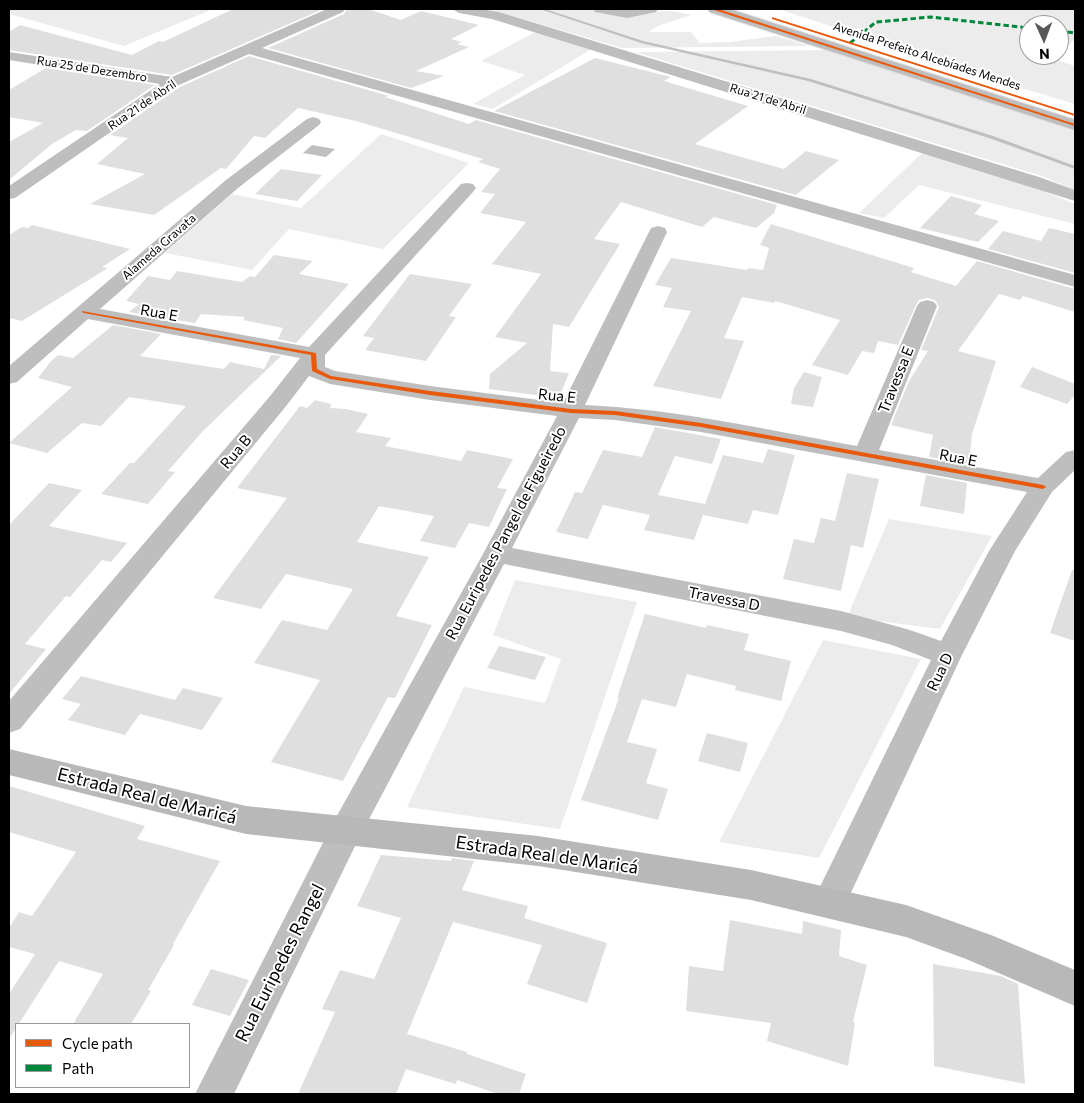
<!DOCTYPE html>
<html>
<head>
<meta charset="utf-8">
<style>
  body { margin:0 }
  #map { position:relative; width:1084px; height:1103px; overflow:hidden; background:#fff; font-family:Commissioner,sans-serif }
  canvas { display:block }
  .frame { position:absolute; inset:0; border:10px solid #000; pointer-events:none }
  .legend { position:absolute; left:15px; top:1023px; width:175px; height:65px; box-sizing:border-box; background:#fff; border:1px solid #999; margin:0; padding:6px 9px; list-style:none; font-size:15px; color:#000 }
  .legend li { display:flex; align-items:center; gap:10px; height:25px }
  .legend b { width:25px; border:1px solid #999 }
  .north { position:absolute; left:1019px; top:15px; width:50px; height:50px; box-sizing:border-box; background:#fff; border:1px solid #999; border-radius:50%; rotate:178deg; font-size:14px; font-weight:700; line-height:20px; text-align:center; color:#000 }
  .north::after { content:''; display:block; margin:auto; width:18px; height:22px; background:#595959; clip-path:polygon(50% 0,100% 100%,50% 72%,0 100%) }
</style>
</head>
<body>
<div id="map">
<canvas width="1084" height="1103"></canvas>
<div class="frame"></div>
<ul class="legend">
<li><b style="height:6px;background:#e8590c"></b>Cycle path</li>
<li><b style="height:6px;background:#00873e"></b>Path</li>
</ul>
<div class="north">N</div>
</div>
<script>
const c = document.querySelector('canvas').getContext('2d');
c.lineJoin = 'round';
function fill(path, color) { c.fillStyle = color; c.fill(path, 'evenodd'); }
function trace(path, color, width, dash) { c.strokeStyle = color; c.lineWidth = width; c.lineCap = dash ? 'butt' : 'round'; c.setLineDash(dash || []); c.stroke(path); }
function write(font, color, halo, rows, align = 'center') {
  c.font = font + ' Commissioner,sans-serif'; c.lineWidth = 4; c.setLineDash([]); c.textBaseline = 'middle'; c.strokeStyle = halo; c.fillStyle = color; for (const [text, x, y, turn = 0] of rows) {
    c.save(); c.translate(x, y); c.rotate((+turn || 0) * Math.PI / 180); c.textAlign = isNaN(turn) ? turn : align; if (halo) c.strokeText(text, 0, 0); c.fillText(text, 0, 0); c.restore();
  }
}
const green = new Path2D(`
  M 9,9 L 213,9 L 124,46 L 9,14 Z
  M 489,9 L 591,9 C 622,19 639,12 669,11 C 677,11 685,14 692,15 C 681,19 655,25 649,32 L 691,32 L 700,43 L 729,42 L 776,36 L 810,46 L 622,48 Z
  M 778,9 L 1075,9 L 1075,39 L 1059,54 L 1059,25 L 1029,25 L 1029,55 L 1057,55 L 1054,59 L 1075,66 L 1075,104 L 995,80 Z
  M 535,32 L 593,48 L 493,109 L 473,104 L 525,75 L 481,61 Z
  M 828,50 L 1075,131 L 1075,190 L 1045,177 L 635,52 Z
  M 381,134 L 469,163 L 383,249 L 289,229 L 252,270 L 165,253 L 232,194 L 301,208 Z
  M 922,153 L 1026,184 L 1075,204 L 1075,224 L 919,185 L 884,218 L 859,213 Z
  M 889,519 L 992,536 L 940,629 L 847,617 Z
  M 515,580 L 637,602 L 560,829 L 407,807 L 464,687 L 545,703 L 561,659 L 493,635 Z
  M 823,640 L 921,659 L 819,858 L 719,842 Z`);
const water = new Path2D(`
  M 312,145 L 335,149 L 326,157 L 303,153 Z`);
const stream = new Path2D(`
  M 540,9 L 545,9 L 643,41 L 811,79 L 993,136 L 1075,166 L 1075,169 L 989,138 L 808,81 L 641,43 Z`);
const building = new Path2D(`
  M 233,9 L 323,9 L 172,75 L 9,50 L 9,32 L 20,25 L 132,55 L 159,41 L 163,42 Z
  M 347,9 L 368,9 L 401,20 L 421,11 L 479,25 L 451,39 L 462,42 L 457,44 L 469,47 L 416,71 L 444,76 L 411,88 L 268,48 L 344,14 Z
  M 249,56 L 389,96 L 385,97 L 469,124 L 476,120 L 777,205 L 774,213 L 756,228 L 714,217 L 702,227 L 621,202 L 594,239 L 620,244 L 569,327 L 553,324 L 550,371 L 569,373 L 559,398 L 489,389 L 490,374 L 527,343 L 495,337 L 541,274 L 492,264 L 526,222 L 480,213 L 495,194 L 481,192 L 500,169 L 478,162 L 483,159 L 356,121 L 298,108 L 265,138 L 254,136 L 226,169 L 221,168 L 154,215 L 90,204 L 145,174 L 97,164 L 128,138 L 110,135 L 180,87 Z
  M 595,58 L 671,77 L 664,81 L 748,106 L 695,144 L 784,169 L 806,151 L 839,160 L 796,195 L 494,111 Z
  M 46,68 L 155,85 L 87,131 L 76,130 L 52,144 L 9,180 L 9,142 L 43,123 L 9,117 L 9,90 Z
  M 281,169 L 322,175 L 297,201 L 255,194 Z
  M 951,196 L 982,205 L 974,214 L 999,221 L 978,242 L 920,228 Z
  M 771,224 L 914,268 L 911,272 L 956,286 L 977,261 L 1075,289 L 1075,312 L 1023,296 L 1020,300 L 999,294 L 958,351 L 996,361 L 972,434 L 969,464 L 929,457 L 933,435 L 891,425 L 909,381 L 928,351 L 921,350 L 939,307 L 936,301 L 928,298 L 919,300 L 916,305 L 898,345 L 878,341 L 874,353 L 862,351 L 848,375 L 812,365 L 840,320 L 775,301 L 774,303 L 742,297 L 724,338 L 744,341 L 721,399 L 653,386 L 691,311 L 663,307 L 672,288 L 655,285 L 671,258 L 747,270 L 748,268 L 763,270 L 769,248 L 760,245 Z
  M 32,225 L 130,249 L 102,267 L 108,268 L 22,321 L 9,318 L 9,235 L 22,227 L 28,228 Z
  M 1049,228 L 1075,234 L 1075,273 L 988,249 L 1003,231 L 1041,241 Z
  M 274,255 L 313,261 L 299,274 L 349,284 L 296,343 L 278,339 L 283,328 L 243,320 L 245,317 L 201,314 L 195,323 L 129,312 L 139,304 L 126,301 L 148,276 L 170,280 L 177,271 L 242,282 L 250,276 L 255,277 Z
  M 410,274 L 472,284 L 449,316 L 456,317 L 426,361 L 365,350 L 374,338 L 363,336 Z
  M 113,325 L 161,334 L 140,356 L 224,369 L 230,362 L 264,369 L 271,355 L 281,356 L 203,431 L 168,471 L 175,472 L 148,504 L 101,494 L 130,463 L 134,463 L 186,406 L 129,397 L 101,426 L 82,423 L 47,453 L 9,443 L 72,387 L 38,378 L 51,361 L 58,355 L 73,358 Z
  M 1032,367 L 1075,384 L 1075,395 L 1067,404 L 1020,387 Z
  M 804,372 L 822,377 L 813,407 L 791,404 L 794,388 Z
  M 315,400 L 331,404 L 330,408 L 346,409 L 368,414 L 356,432 L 391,438 L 385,446 L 461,461 L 467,450 L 513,459 L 497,488 L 507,489 L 489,527 L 469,523 L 455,548 L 420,541 L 434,516 L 379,506 L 357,542 L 429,557 L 396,616 L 432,625 L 395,698 L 388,697 L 343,781 L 271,762 L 320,680 L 254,663 L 282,620 L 327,630 L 353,589 L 286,574 L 261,609 L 213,598 L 287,498 L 237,488 L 300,406 L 307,408 Z
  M 655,427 L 721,439 L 712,464 L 675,456 L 658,495 L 705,504 L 723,455 L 763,463 L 768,449 L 795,455 L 778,515 L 753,510 L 748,524 L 703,515 L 694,540 L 644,530 L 650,515 L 603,505 L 588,539 L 556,532 L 575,492 L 582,493 L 603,450 L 642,457 Z
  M 847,473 L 879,479 L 863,548 L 851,545 L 841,591 L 783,579 L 794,539 L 814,543 L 821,518 L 835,521 Z
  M 926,475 L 967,483 L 964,514 L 920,506 Z
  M 49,483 L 82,490 L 49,526 L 127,543 L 111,562 L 102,560 L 70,597 L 66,596 L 25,644 L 46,649 L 9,694 L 9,525 Z
  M 1072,570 L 1075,570 L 1075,641 L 1050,633 Z
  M 645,614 L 706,628 L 707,625 L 749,634 L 744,650 L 791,661 L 781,701 L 735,690 L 736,686 L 687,674 L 676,707 L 642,699 L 627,742 L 657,749 L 646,783 L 668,789 L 658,820 L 581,800 L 619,698 L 617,698 Z
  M 499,646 L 546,657 L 535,680 L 487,668 Z
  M 81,676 L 175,700 L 183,688 L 223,698 L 202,730 L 140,714 L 125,735 L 68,720 L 81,704 L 62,699 Z
  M 707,733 L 748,743 L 740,772 L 698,761 Z
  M 9,786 L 145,826 L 137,839 L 220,861 L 173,944 L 174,945 L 148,990 L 151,991 L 131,1024 L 73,1024 L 103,974 L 59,961 L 9,1039 L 9,994 L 35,954 L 9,947 L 9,928 L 19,912 L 32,916 L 76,852 L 9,832 Z
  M 381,855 L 451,861 L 452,858 L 474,861 L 462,890 L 528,906 L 524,918 L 607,943 L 587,1003 L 527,984 L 542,945 L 453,922 L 407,1034 L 467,1052 L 467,1054 L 526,1074 L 519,1094 L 498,1094 L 457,1080 L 456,1084 L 406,1069 L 396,1094 L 298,1094 L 335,1012 L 322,1009 L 340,970 L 374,979 L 401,918 L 357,906 Z
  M 730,920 L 802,934 L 803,921 L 841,930 L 839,956 L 867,965 L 853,1022 L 855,1023 L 848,1066 L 767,1041 L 771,1023 L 686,1011 L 689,966 L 723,971 Z
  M 933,964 L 1001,976 L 1018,984 L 1025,1084 L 934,1066 Z
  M 211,969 L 249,980 L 230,1016 L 192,1005 Z`);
const street = new Path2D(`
  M 327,9 L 345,9 L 343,12 L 262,48 L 1075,275 L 1075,287 L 249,54 L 179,85 L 15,198 L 9,199 L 9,186 L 160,84 L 9,60 L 9,52 L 172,77 Z
  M 452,9 L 482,9 L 499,12 L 1039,177 L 1075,190 L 1075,201 L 492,19 L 459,13 Z
  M 593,9 L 658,9 L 656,12 L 627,18 L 595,12 Z
  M 313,117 L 319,119 L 321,122 L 319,125 L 238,188 L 100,309 L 309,347 L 461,184 L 467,183 L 473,184 L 476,188 L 473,192 L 325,355 L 325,367 L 335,371 L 430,386 L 563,403 L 649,232 L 651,228 L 658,226 L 665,228 L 667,232 L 585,405 C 677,409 767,430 857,446 L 917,306 L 920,302 L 927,300 L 934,302 L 937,306 L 879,450 L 1038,478 L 1066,452 L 1075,450 L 1075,470 L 1052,492 L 1015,551 L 962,655 L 841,914 L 829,918 L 817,914 L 812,903 L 931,660 L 892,645 L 841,631 L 504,564 L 359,838 L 234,1094 L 195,1094 L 334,821 L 483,554 L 557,416 L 430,400 L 330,384 L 309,376 L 287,405 L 20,729 L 9,733 L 9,701 L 271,395 L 300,358 L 88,319 L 17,382 L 9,384 L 9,366 L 226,180 L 307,119 ZM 579,418 L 615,420 L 701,432 L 1027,492 L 989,551 L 941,641 L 910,630 L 841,611 L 512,548 Z`);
const secondary = new Path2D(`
  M 9,749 L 246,806 L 538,836 L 751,870 L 906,905 L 991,935 L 1075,970 L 1075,1006 L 966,959 L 906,937 L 751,900 L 538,866 L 246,834 L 9,775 Z`);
const primary = new Path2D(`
  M 708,9 L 729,9 L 1075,120 L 1075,130 L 710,12 Z`);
const quiet = new Path2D(`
  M 1059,31 L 1075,33
  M 850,43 L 876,22 L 931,17 L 1029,28`);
const cycleway = new Path2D(`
  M 714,9 L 718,9 L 1075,124 L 1075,126 L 714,10 Z
  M 772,17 L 1075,114 L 1075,116 L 772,19 Z
  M 82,311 L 316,353 L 317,369 L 331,376 L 430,391 L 571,409 L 615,411 L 701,423 L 1043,485 L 1046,487 L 1043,489 L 701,427 L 615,415 L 571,413 L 430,395 L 330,379 L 312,371 L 311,355 L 84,313 L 82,312 Z`);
const farStreetnames = [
  ["Avenida Prefeito Alcebíades Mendes",927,56,18],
  ["Rua 25 de Dezembro",92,69,9],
  ["Rua 21 de Abril",768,99,17],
  ["Rua 21 de Abril",142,105,-34],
  ["Alameda Gravata",159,247,-41]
];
const streetNames = [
  ["Rua E",159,313,10],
  ["Travessa E",896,380,-68],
  ["Rua E",557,396,6],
  ["Rua B",236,452,-50],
  ["Rua E",958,458,11],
  ["Rua Euripedes Pangel de Figueiredo",506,533,-62],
  ["Travessa D",724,599,11],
  ["Rua D",940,672,-64]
];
const nearStreetnames = [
  ["Estrada Real de Maricá",147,796,14],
  ["Estrada Real de Maricá",547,855,8],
  ["Rua Euripedes Rangel",280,963,-63]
];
fill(green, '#ececec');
fill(water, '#bfbfbf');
fill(stream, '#bfbfbf');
fill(building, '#dfdfdf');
trace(primary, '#dbdbdb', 2);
fill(street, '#bebebe');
fill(secondary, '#b8b8b8');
fill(primary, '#bebebe');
trace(quiet, '#00873e', 3, [5.5, 3]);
fill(cycleway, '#e8590c');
write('12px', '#000', '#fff', farStreetnames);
write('15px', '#000', '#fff', streetNames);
write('18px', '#000', '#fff', nearStreetnames);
</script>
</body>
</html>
